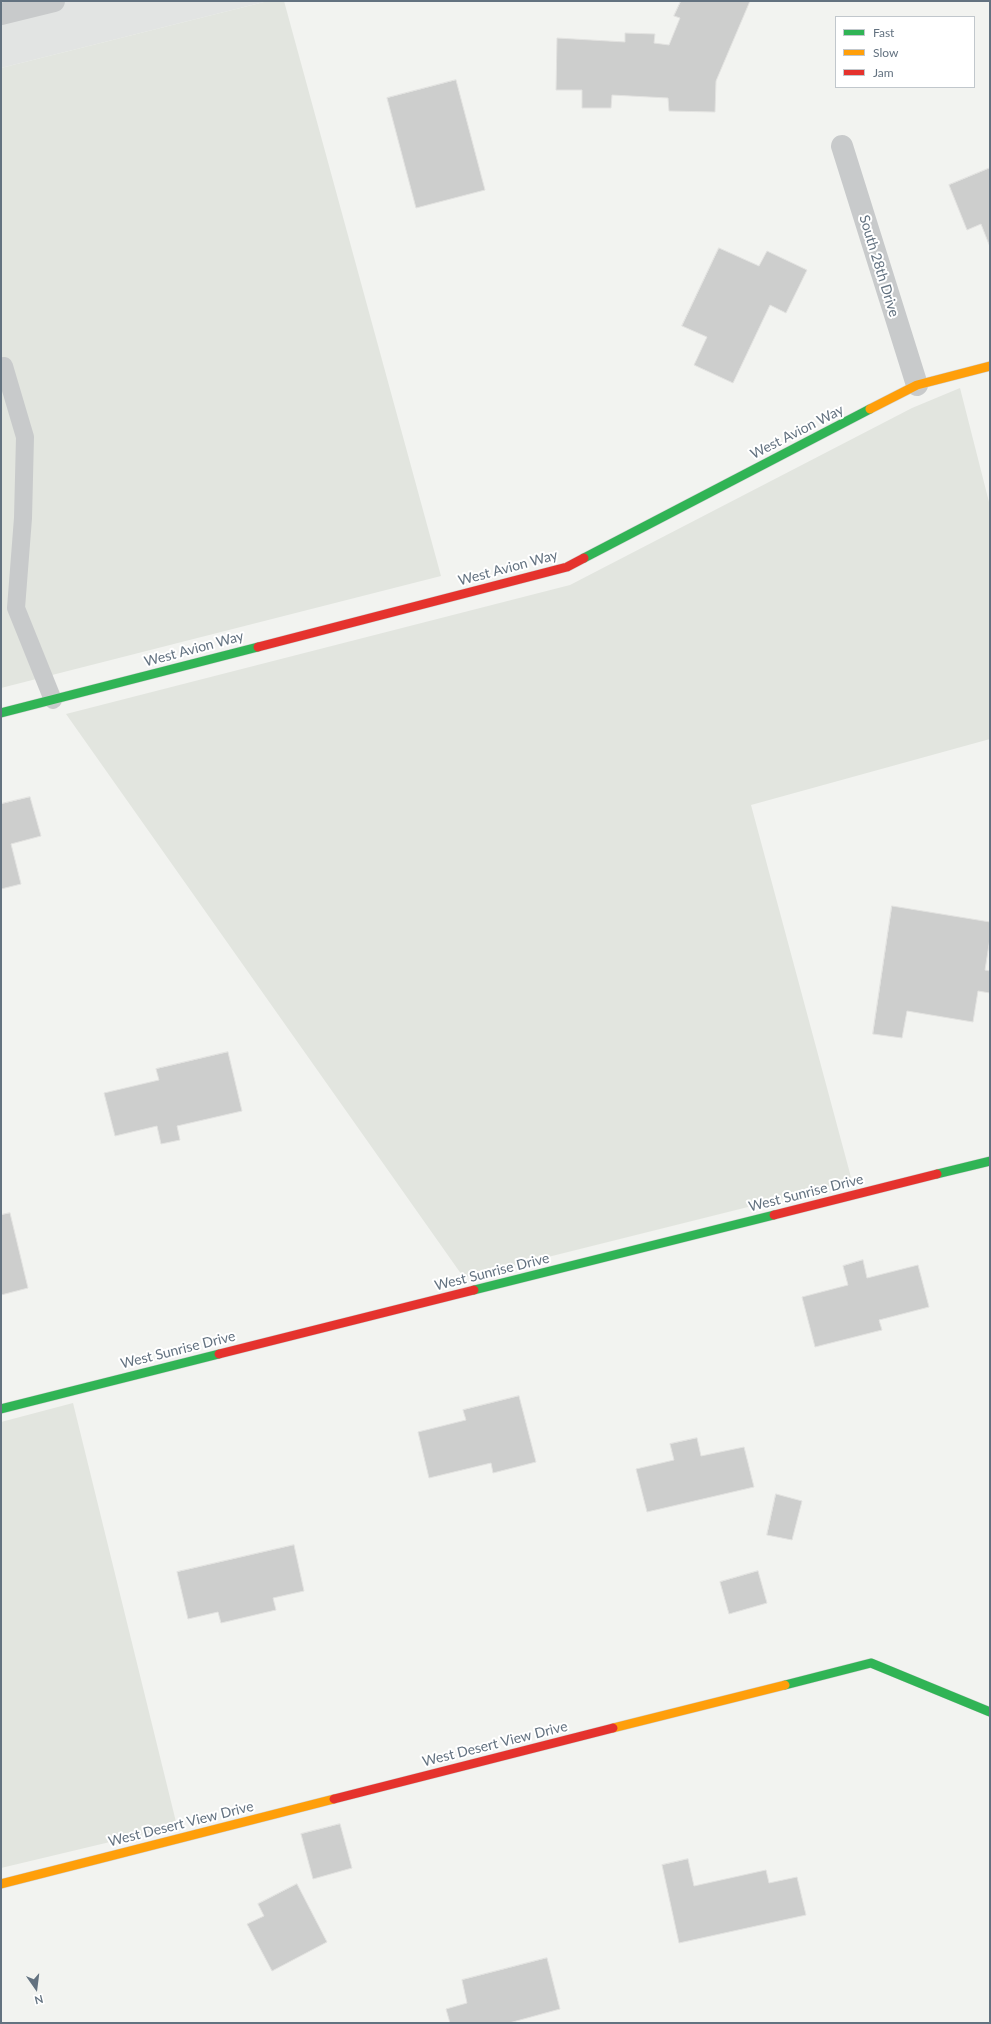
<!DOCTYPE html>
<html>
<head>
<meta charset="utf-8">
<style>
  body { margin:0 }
  #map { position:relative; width:991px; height:2024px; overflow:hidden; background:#f2f3f0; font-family:Lato,sans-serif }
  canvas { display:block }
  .frame { position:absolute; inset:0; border:2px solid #637280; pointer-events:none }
  .legend { position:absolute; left:835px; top:16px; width:140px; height:72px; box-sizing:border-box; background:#fff; border:1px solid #c1c7cc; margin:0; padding:5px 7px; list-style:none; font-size:12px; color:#637280 }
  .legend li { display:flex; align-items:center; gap:8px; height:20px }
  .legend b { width:20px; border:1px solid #c1c7cc }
  .north { position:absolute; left:16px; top:1968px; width:40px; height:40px; -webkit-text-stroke:3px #fff; paint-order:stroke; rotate:166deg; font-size:11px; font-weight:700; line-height:16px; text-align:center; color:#637280 }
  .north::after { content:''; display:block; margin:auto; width:14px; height:18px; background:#637280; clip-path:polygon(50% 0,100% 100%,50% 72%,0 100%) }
</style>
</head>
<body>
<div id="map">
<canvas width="991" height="2024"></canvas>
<div class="frame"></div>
<ul class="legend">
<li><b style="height:5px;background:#30b455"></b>Fast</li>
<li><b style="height:5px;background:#ff9f0a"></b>Slow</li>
<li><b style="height:5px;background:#e5322d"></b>Jam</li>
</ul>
<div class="north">N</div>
</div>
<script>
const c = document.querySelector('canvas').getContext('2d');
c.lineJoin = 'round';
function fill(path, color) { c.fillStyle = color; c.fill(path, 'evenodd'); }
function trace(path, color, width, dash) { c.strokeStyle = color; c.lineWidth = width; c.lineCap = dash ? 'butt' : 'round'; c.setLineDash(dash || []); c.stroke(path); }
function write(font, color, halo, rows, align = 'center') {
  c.font = font + ' Lato,sans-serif'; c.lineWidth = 4; c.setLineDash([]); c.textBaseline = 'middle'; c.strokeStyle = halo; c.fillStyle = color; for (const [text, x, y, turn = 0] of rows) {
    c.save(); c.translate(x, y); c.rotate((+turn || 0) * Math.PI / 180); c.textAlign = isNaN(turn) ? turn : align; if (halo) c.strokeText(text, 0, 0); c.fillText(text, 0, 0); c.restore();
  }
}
const built = new Path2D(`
  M 1,1 L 268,1 L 1,68 Z`);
const green = new Path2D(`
  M 268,1 L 284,1 L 441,576 L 1,688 L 1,68 Z
  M 960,388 L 990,506 L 990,739 L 751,805 L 852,1181 L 464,1278 L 66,714 L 570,585 L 912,408 Z
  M 73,1403 L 177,1826 L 1,1868 L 1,1422 Z`);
const building = new Path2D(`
  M 681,1 L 750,1 L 716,81 L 715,112 L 669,111 L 668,98 L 612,95 L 611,108 L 582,108 L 582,90 L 556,90 L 557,38 L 625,42 L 625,33 L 655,34 L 654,43 L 669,45 L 680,18 L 674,16 Z
  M 456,80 L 485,190 L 416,208 L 387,98 Z
  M 990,168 L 990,247 L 981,224 L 967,230 L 949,185 Z
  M 719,248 L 759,266 L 767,251 L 807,270 L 786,313 L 770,305 L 733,383 L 694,365 L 707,337 L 682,326 Z
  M 30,797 L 41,836 L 11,844 L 21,884 L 1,889 L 1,804 Z
  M 892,906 L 990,922 L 990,938 L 985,970 L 990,971 L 990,993 L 978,991 L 973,1022 L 907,1011 L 902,1038 L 873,1034 Z
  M 228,1052 L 242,1111 L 177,1126 L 180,1140 L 161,1144 L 157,1126 L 115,1136 L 104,1093 L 159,1080 L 156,1069 Z
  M 10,1213 L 28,1288 L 1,1295 L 1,1215 Z
  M 863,1260 L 867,1278 L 918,1265 L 929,1307 L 879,1320 L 882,1330 L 815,1347 L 802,1297 L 848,1285 L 843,1266 Z
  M 519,1396 L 536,1462 L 493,1473 L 491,1463 L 429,1478 L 418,1432 L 466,1420 L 463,1410 Z
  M 697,1438 L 701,1456 L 744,1447 L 754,1487 L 647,1512 L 636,1469 L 674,1460 L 670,1444 Z
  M 776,1494 L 802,1501 L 792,1540 L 767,1535 Z
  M 294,1545 L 304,1591 L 273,1598 L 276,1610 L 221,1623 L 218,1612 L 188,1619 L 177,1572 Z
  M 758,1571 L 767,1603 L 729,1614 L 720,1582 Z
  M 340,1824 L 352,1868 L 313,1879 L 301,1834 Z
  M 688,1859 L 694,1886 L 766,1870 L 769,1883 L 797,1877 L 806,1915 L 679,1943 L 662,1865 Z
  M 297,1884 L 327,1942 L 272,1971 L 247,1924 L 264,1916 L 258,1904 Z
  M 547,1958 L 560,2009 L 509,2023 L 450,2023 L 446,2009 L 467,2003 L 462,1980 Z`);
const lane = new Path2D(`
  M 4,366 L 25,437 L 23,518 L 16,608 L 53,700`);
const street = new Path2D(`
  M 1,14 L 54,1
  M 842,146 L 917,385`);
const fast = new Path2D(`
  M 584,558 L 870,409
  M 1,713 L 258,647
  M 937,1174 L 990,1161
  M 474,1290 L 774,1215
  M 1,1409 L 219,1354
  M 785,1685 L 871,1663 L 990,1712`);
const slow = new Path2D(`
  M 870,409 L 917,385 L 990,366
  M 613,1728 L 785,1685
  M 1,1884 L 334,1799`);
const jam = new Path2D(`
  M 258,647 L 567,567 L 584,558
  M 774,1215 L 937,1174
  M 219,1354 L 474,1290
  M 334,1799 L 613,1728`);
const streetNames = [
  ["South 28th Drive",879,266,73],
  ["West Avion Way",797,432,-27],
  ["West Avion Way",508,568,-15],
  ["West Avion Way",194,649,-15],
  ["West Sunrise Drive",806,1193,-14],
  ["West Sunrise Drive",492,1272,-14],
  ["West Sunrise Drive",178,1350,-14],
  ["West Desert View Drive",495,1744,-14],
  ["West Desert View Drive",181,1824,-14]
];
fill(built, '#e2e4e3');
fill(green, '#e2e5df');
fill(building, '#cdcecd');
trace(building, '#e2e2e0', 1);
trace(fast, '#d0d1d1', 10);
trace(slow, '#d0d1d1', 10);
trace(jam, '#d0d1d1', 10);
trace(lane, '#c8cacb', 18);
trace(street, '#c8cacb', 22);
trace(fast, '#30b455', 9);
trace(slow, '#ff9f0a', 9);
trace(jam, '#e5322d', 9);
write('14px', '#637280', '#fff', streetNames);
</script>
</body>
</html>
